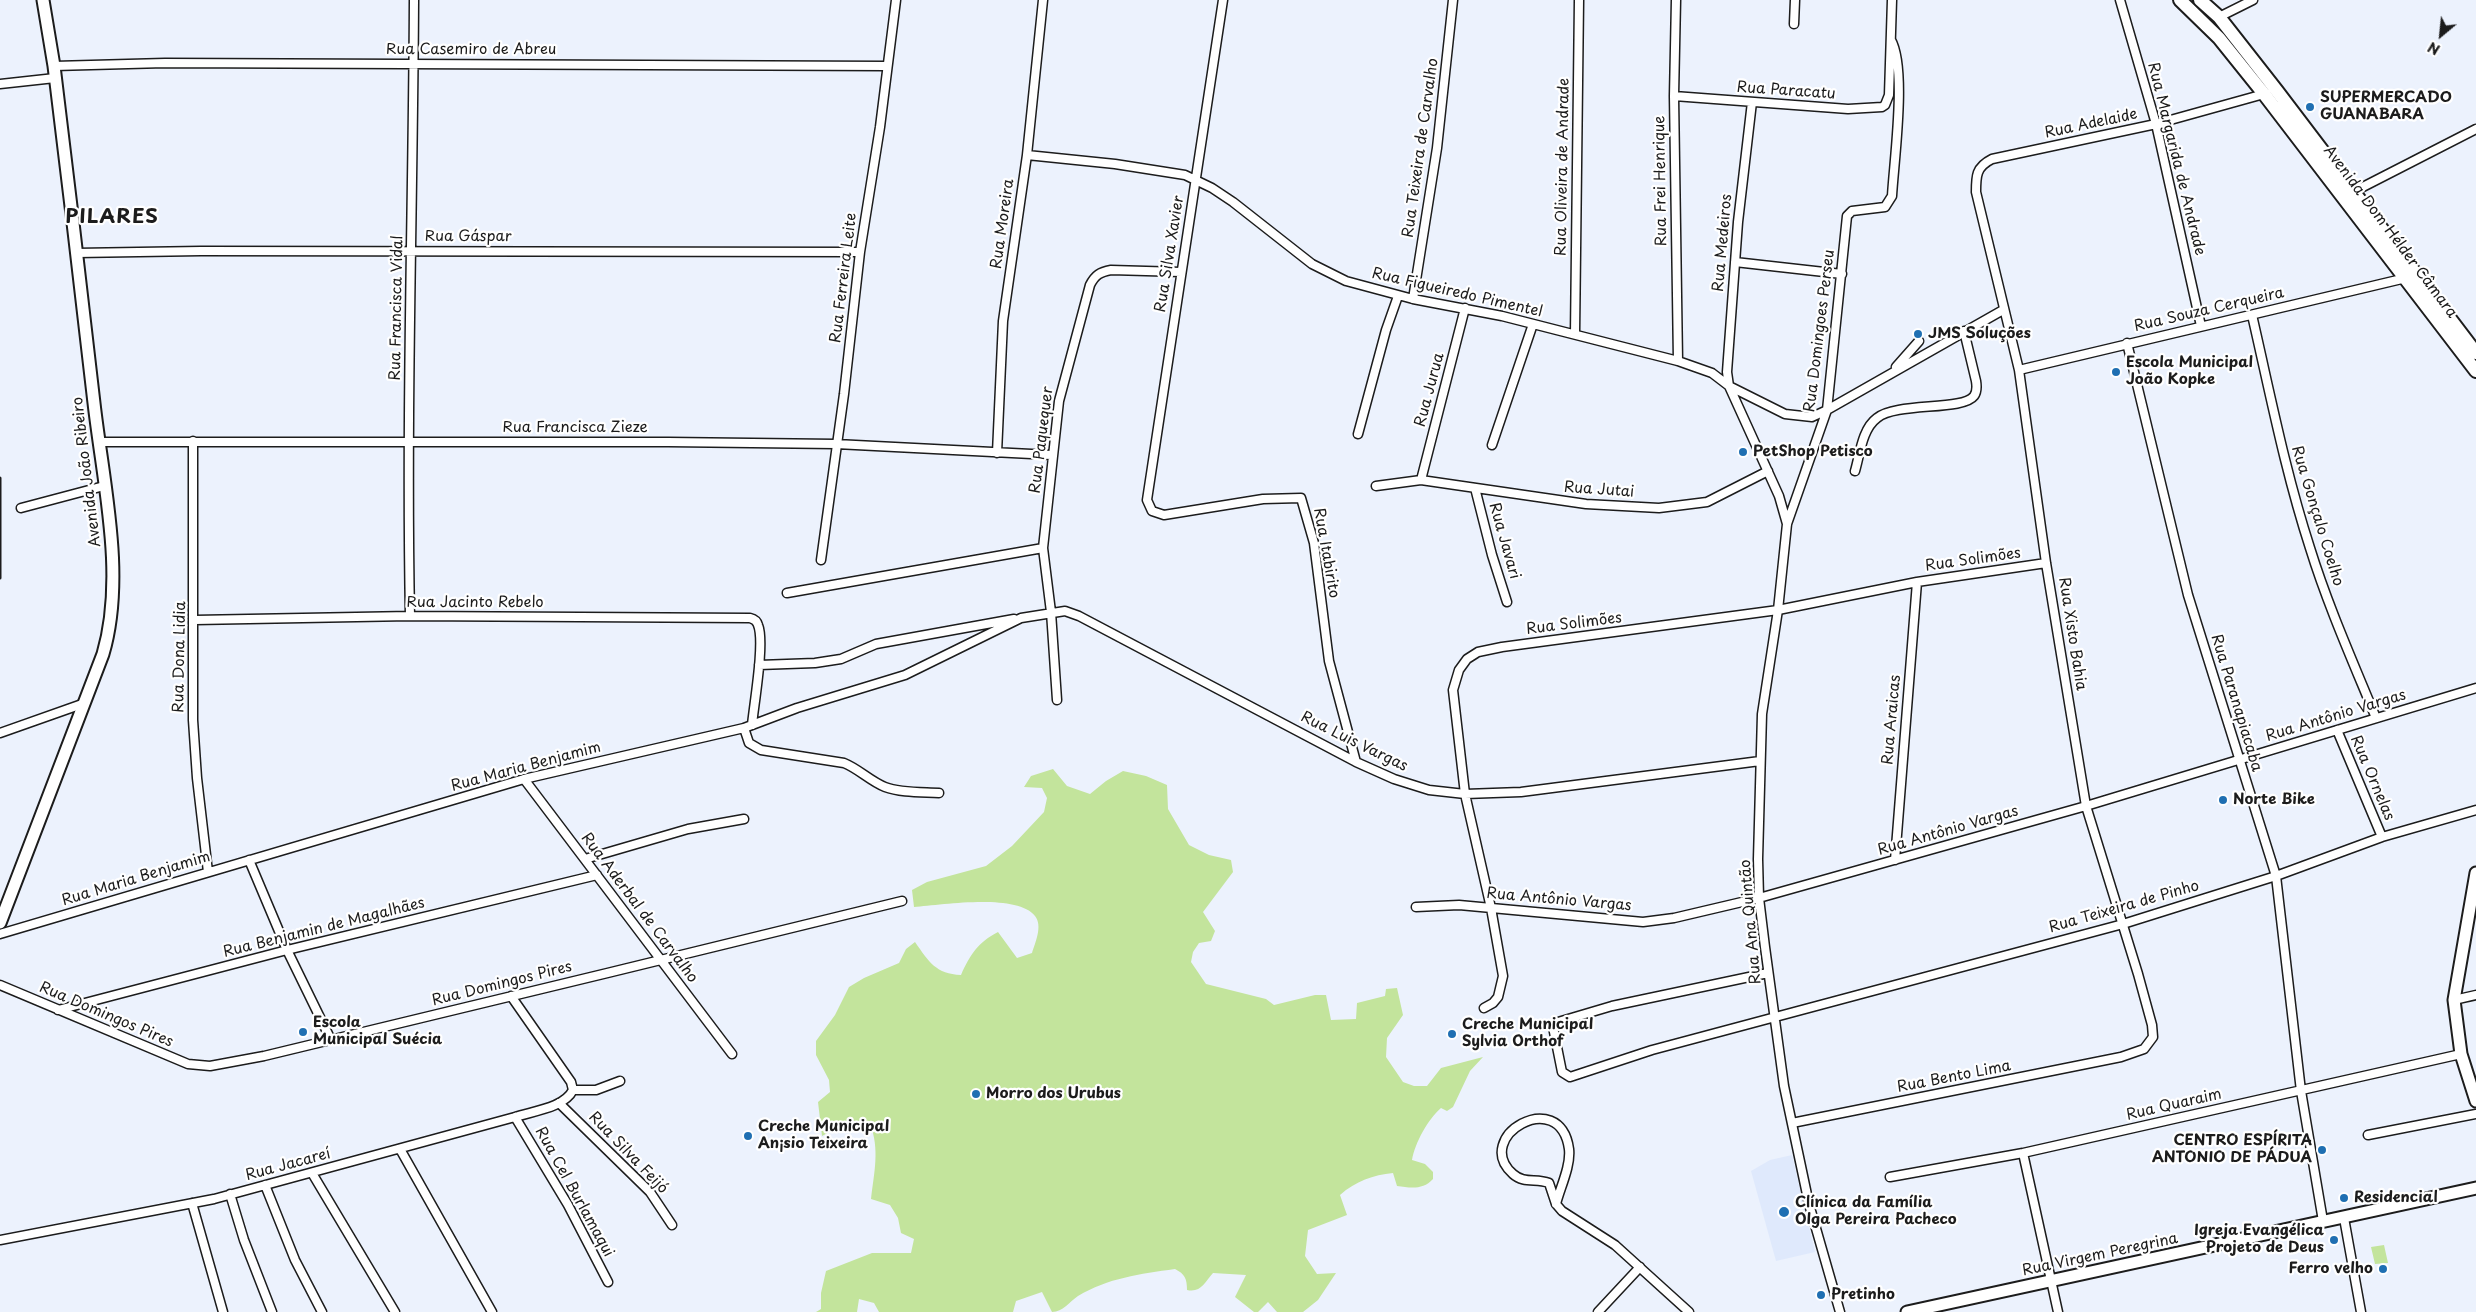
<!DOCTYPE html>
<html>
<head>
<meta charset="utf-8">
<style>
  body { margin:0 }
  #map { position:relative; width:2476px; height:1312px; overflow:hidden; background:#ecf2fd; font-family:"Playpen Sans",sans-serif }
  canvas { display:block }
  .north { position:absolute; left:2416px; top:10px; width:50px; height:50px; -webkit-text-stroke:4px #fff; paint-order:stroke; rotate:208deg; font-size:14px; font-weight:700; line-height:20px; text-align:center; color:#1c1c1c }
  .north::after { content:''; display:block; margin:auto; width:18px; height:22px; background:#1c1c1c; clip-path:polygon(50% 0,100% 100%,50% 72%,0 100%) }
</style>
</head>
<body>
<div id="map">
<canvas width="2476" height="1312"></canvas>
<div class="north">N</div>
</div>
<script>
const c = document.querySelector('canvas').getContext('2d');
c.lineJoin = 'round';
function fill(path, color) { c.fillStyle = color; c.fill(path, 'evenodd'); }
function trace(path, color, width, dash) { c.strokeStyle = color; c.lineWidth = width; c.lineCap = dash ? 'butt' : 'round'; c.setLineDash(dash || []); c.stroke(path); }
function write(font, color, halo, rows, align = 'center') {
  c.font = font + ' "Playpen Sans",sans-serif'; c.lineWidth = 4.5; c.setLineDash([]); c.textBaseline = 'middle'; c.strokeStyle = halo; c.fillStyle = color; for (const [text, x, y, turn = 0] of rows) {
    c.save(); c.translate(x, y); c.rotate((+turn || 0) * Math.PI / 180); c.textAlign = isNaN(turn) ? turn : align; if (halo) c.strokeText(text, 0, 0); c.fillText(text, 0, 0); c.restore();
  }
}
const built = new Path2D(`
  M 1792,1155 L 1815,1252 L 1776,1261 L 1751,1171 L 1770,1160 Z`);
const green = new Path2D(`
  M 1053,769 L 1067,786 L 1090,794 L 1106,781 L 1123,771 L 1146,776 L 1167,785 L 1168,809 L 1189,845 L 1209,855 L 1231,860 L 1233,872 L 1203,912 L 1215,931 L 1211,941 L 1199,943 L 1193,952 L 1191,962 L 1206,984 L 1266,999 L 1274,1005 L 1315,995 L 1326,995 L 1331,1020 L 1356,1019 L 1357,1003 L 1385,996 L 1386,989 L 1397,988 L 1403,1015 L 1387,1038 L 1386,1057 L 1403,1082 L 1414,1086 L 1427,1086 L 1441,1068 L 1483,1057 L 1470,1071 L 1453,1107 L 1447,1111 L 1441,1108 C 1428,1119 1415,1143 1412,1160 L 1425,1164 L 1433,1172 L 1433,1179 C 1423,1190 1411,1188 1397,1186 L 1393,1173 C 1373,1175 1356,1181 1340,1195 L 1347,1215 L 1308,1230 L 1305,1256 L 1317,1274 L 1336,1273 L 1318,1300 L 1303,1312 L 1277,1312 L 1268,1302 L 1258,1312 L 1254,1312 L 1235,1297 L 1246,1275 L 1213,1273 C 1205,1282 1201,1293 1187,1290 C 1187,1279 1185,1274 1175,1269 C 1140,1274 1108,1278 1078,1296 C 1069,1302 1063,1312 1052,1312 L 1042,1292 L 1016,1301 L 1013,1312 L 879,1312 L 874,1303 L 859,1299 L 857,1312 L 816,1312 L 821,1309 L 821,1293 L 826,1271 L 872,1253 L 911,1253 L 914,1239 L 901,1233 L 898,1218 L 890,1205 L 871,1199 C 874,1173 880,1149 870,1124 L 859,1121 L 842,1121 L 833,1130 L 822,1136 L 818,1102 L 830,1092 L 829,1080 L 816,1055 L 816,1041 L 835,1015 L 849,987 L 864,978 L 899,963 L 906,949 L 915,942 C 929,962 936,974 961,975 C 970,955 978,942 998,932 L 1017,958 L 1032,953 C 1035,943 1043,926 1035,916 C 1017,893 942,905 914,907 L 912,890 L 927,882 L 986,866 L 1012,846 L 1044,812 L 1047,798 L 1042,788 L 1024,787 L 1031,776 Z
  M 2384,1245 L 2388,1263 L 2375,1264 L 2371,1247 Z`);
const street = new Path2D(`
  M 1223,0 L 1147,500 L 1152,511 L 1164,515 L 1263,499 L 1301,498 L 1314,543 L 1329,661 L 1356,762
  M 1676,0 L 1674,96 L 1678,361
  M 2120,0 L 2156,124 L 2201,326
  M 2219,17 L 2253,0
  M 1794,24 L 1795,0
  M 54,66 L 165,63 L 887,66
  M 0,84 L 55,78
  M 1674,96 L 1848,109 L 1882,107 L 1885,105 L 1889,95 L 1892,0
  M 1752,102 L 1738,222 L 1727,372 L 1729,386 L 1779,496 L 1787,524
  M 1027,155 L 1115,164 L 1185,175 L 1212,188 L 1233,202 L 1312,264 L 1346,281 L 1413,299 L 1502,316 L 1678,361 L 1712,373 L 1729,386 L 1785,414 L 1812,417 L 1827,410 L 2003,310
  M 2353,192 L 2476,129
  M 76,253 L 201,251 L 860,252
  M 1735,262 L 1842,274
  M 1413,299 L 1437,148 L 1453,0
  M 2252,315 C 2270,393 2285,471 2310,548 C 2328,606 2353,662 2376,718
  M 1575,334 L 1579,0
  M 2127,343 L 2188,595 L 2276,876 L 2301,1091 L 2323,1221
  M 1896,367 L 1919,341
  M 2019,370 L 2406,278
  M 1358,434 L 1386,330 L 1398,296
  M 193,441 L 193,720 L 197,778 L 208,872
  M 99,442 L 668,442 L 836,444 L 1051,455
  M 1492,445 L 1533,324
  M 997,453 L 1003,321 L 1027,155 L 1043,0
  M 1855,471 C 1860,454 1862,429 1877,418 C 1896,402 1963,411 1974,396 C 1977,392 1977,387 1976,381 L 1964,331
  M 1421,480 L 1465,308
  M 1376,486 L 1421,480 L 1586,504 L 1659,508 L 1707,502 L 1768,471
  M 1475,488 L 1492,555 L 1507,602
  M 21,508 L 104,486
  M 821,560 L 844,394 L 860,252 L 880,127 L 896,0
  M 787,593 L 1043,548
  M 410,616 C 406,411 413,205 414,0
  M 195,620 L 410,616 L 750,618 C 754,619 757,621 758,625 C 765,642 754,704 752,725
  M 759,665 L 815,663 L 841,659 L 876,644 L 1014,619
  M 1057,700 L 1051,612 L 1043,548 L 1059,401 L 1090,285 C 1095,275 1100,272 1111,270 L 1181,272
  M 744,728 L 749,743 L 761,750 L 844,763 C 859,769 870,781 885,787 C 901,793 922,792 939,793
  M 2337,730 L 2382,837
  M 0,733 L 85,703
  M 524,779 L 732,1054
  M 585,859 L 688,829 L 744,819
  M 249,860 L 287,950 L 331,1040
  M 1895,860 L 1917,582
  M 1416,907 L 1459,905 L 1643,922 L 1674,918 L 1759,898 L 2086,806 L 2476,688
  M 0,934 L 524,779 L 744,728 L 797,708 L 905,675 L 1021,618 L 1065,611 L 1079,616 L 1356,762 L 1394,779 L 1429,790 L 1465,794 L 1521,792 L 1760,761
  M 1768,973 L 1612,1006 L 1558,1022 L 1553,1027 L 1562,1072 L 1570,1077 L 1652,1050 L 2123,924 L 2276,876 L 2382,837 L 2476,810
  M 0,985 L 188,1064 L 210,1066 L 264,1056 C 476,1004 690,954 902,901
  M 511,996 L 571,1082 L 573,1090
  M 2454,1000 L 2476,995
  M 1484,1008 L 1493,1003 L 1498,997 L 1503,976 L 1491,908 L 1465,794 L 1453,690 L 1459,670 L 1467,659 L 1478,652 L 1502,647 L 1778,610 L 1917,582 L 2046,563
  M 58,1010 L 287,950 L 597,875
  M 573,1090 L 596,1090 L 620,1081
  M 559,1103 L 650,1192 L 672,1225
  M 515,1117 L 568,1205 L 608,1282
  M 1792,1123 L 2121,1057 L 2144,1049 L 2153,1037 L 2152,1025 L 2138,974 L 2086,806 L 2046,563 L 2019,370 L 1976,192 C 1976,176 1976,167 1992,159 L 2156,124 L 2264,94
  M 2368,1135 L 2476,1114
  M 400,1149 L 492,1312
  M 2023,1153 L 2058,1312
  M 312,1173 L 395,1312
  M 1890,1177 L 2023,1153 L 2461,1054
  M 265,1185 L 295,1260 L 322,1312
  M 230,1194 L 244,1240 L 272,1312
  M 192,1203 L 223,1312
  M 1556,1204 C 1560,1188 1571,1166 1569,1149 C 1560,1085 1471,1137 1513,1174 C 1524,1184 1536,1178 1549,1183 L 1556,1204 L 1562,1211 L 1615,1245 L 1689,1312
  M 2344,1218 L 2361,1312
  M 0,1240 L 214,1199 L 515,1117 C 533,1111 564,1108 573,1090
  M 1598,1312 L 1640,1267
  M 1840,1312 L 1809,1204 L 1784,1086 L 1765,947 L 1759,898 L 1758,859 L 1762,714 L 1778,610 L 1787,524 L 1827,410 L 1847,216 L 1852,211 L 1885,207 L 1892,196 C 1894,160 1907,69 1891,40`);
const secondary = new Path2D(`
  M 2476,873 L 2454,1000 L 2461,1054 L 2476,1101
  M 0,923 L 103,654 C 126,576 103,483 94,403 C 81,291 68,178 54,66 L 43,0
  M 1907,1312 L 2476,1188`);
const primary = new Path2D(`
  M 2180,0 L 2219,38 L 2264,94 L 2476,371
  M 2200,0 L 2219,17 L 2277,91 L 2476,353`);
const rail = new Path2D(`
  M 0,478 L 0,578`);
const markers = [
  [2310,107,5,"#1f6fb2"],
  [1918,334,5,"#1f6fb2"],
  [2116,372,5,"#1f6fb2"],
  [1743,452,5,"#1f6fb2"],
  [2223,800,5,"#1f6fb2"],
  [303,1032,5,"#1f6fb2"],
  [1452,1034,5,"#1f6fb2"],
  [976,1094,5,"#1f6fb2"],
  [748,1136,5,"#1f6fb2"],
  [2322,1150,5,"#1f6fb2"],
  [2344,1198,5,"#1f6fb2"],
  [1784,1212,6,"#1f6fb2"],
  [2334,1240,5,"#1f6fb2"],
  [2383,1269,5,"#1f6fb2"],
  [1821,1295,5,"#1f6fb2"]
];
const streetNames = [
  ["Rua Casemiro de Abreu",471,50],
  ["Rua Paracatu",1786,91,4],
  ["Rua Adelaide",2091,124,-12],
  ["Rua Teixeira de Carvalho",1421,148,-82],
  ["Rua Margarida de Andrade",2176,159,76],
  ["Rua Oliveira de Andrade",1563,167,-89],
  ["Rua Frei Henrique",1661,181,-91],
  ["Rua Moreira",1003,224,-82],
  ["Avenida Dom Hélder Câmara",2390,232,53],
  ["Rua Gáspar",468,237],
  ["Rua Medeiros",1723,243,-85],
  ["Rua Silva Xavier",1170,254,-81],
  ["Rua Ferreira Leite",844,278,-83],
  ["Rua Figueiredo Pimentel",1457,293,13],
  ["Rua Francisca Vidal",397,308,-89],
  ["Rua Souza Cerqueira",2209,310,-13],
  ["Rua Domingoes Perseu",1820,331,-83],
  ["Rua Jurua",1430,390,-75],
  ["Rua Francisca Zieze",575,428],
  ["Rua Paquequer",1042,440,-83],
  ["Avenida João Ribeiro",87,472,-97],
  ["Rua Jutai",1599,490,4],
  ["Rua Gonçalo Coelho",2317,516,73],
  ["Rua Javari",1504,541,74],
  ["Rua Itabirito",1326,553,80],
  ["Rua Solimões",1973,560,-8],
  ["Rua Jacinto Rebelo",475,603],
  ["Rua Solimões",1574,624,-7],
  ["Rua Xisto Bahia",2072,634,81],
  ["Rua Dona Lidia",180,657,-89],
  ["Rua Paranapiacaba",2236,703,73],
  ["Rua Antônio Vargas",2336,716,-17],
  ["Rua Araicas",1892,720,-85],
  ["Rua Luis Vargas",1354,742,26],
  ["Rua Maria Benjamim",526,767,-15],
  ["Rua Ornelas",2372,778,67],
  ["Rua Antônio Vargas",1948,831,-16],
  ["Rua Maria Benjamim",136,879,-17],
  ["Rua Antônio Vargas",1559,900,5],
  ["Rua Teixeira de Pinho",2124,907,-16],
  ["Rua Aderbal de Carvalho",639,908,53],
  ["Rua Ana Quintão",1751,922,-95],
  ["Rua Benjamin de Magalhães",324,928,-14],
  ["Rua Domingos Pires",502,984,-14],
  ["Rua Domingos Pires",106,1015,23],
  ["Rua Bento Lima",1954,1077,-11],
  ["Rua Quaraim",2174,1105,-13],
  ["Rua Silva Feijó",628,1153,46],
  ["Rua Jacareí",288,1165,-15],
  ["Rua Cel Burlamaqui",574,1192,61],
  ["Rua Virgem Peregrina",2100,1255,-12]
];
const poiNames = [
  ["SUPERMERCADO",2320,98],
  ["GUANABARA",2320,115],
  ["JMS Soluções",1928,334],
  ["Escola Municipal",2126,363],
  ["João Kopke",2126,380],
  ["PetShop Petisco",1753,452],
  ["Norte Bike",2233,800],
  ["Escola",313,1023],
  ["Municipal Suécia",313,1040],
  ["Creche Municipal",1462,1025],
  ["Sylvia Orthof",1462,1042],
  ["Morro dos Urubus",986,1094],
  ["Creche Municipal",758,1127],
  ["An¡sio Teixeira",758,1144],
  ["CENTRO ESPÍRITA",2312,1141,"right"],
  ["ANTONIO DE PÁDUA",2312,1158,"right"],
  ["Residencial",2354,1198],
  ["Clínica da Família",1795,1203],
  ["Olga Pereira Pacheco",1795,1220],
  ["Igreja Evangélica",2324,1231,"right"],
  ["Projeto de Deus",2324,1248,"right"],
  ["Ferro velho",2373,1269,"right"],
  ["Pretinho",1831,1295]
];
const districtNames = [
  ["PILARES",112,217]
];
fill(built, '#dfe9fc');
fill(green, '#c3e49c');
trace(street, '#1c1c1c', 11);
trace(secondary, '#1c1c1c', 15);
trace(primary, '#1c1c1c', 16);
trace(street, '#fff', 8);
trace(secondary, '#fff', 11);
trace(primary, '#fff', 12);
trace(rail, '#1c1c1c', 3);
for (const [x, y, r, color] of markers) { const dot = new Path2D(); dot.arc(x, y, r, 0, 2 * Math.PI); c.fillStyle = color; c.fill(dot); trace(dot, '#fff', 2); }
write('15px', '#1c1c1c', '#fff', streetNames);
write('bold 15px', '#1c1c1c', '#fff', poiNames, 'left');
c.letterSpacing = '1px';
write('bold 20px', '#1c1c1c', '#fff', districtNames);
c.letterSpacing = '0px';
</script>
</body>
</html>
